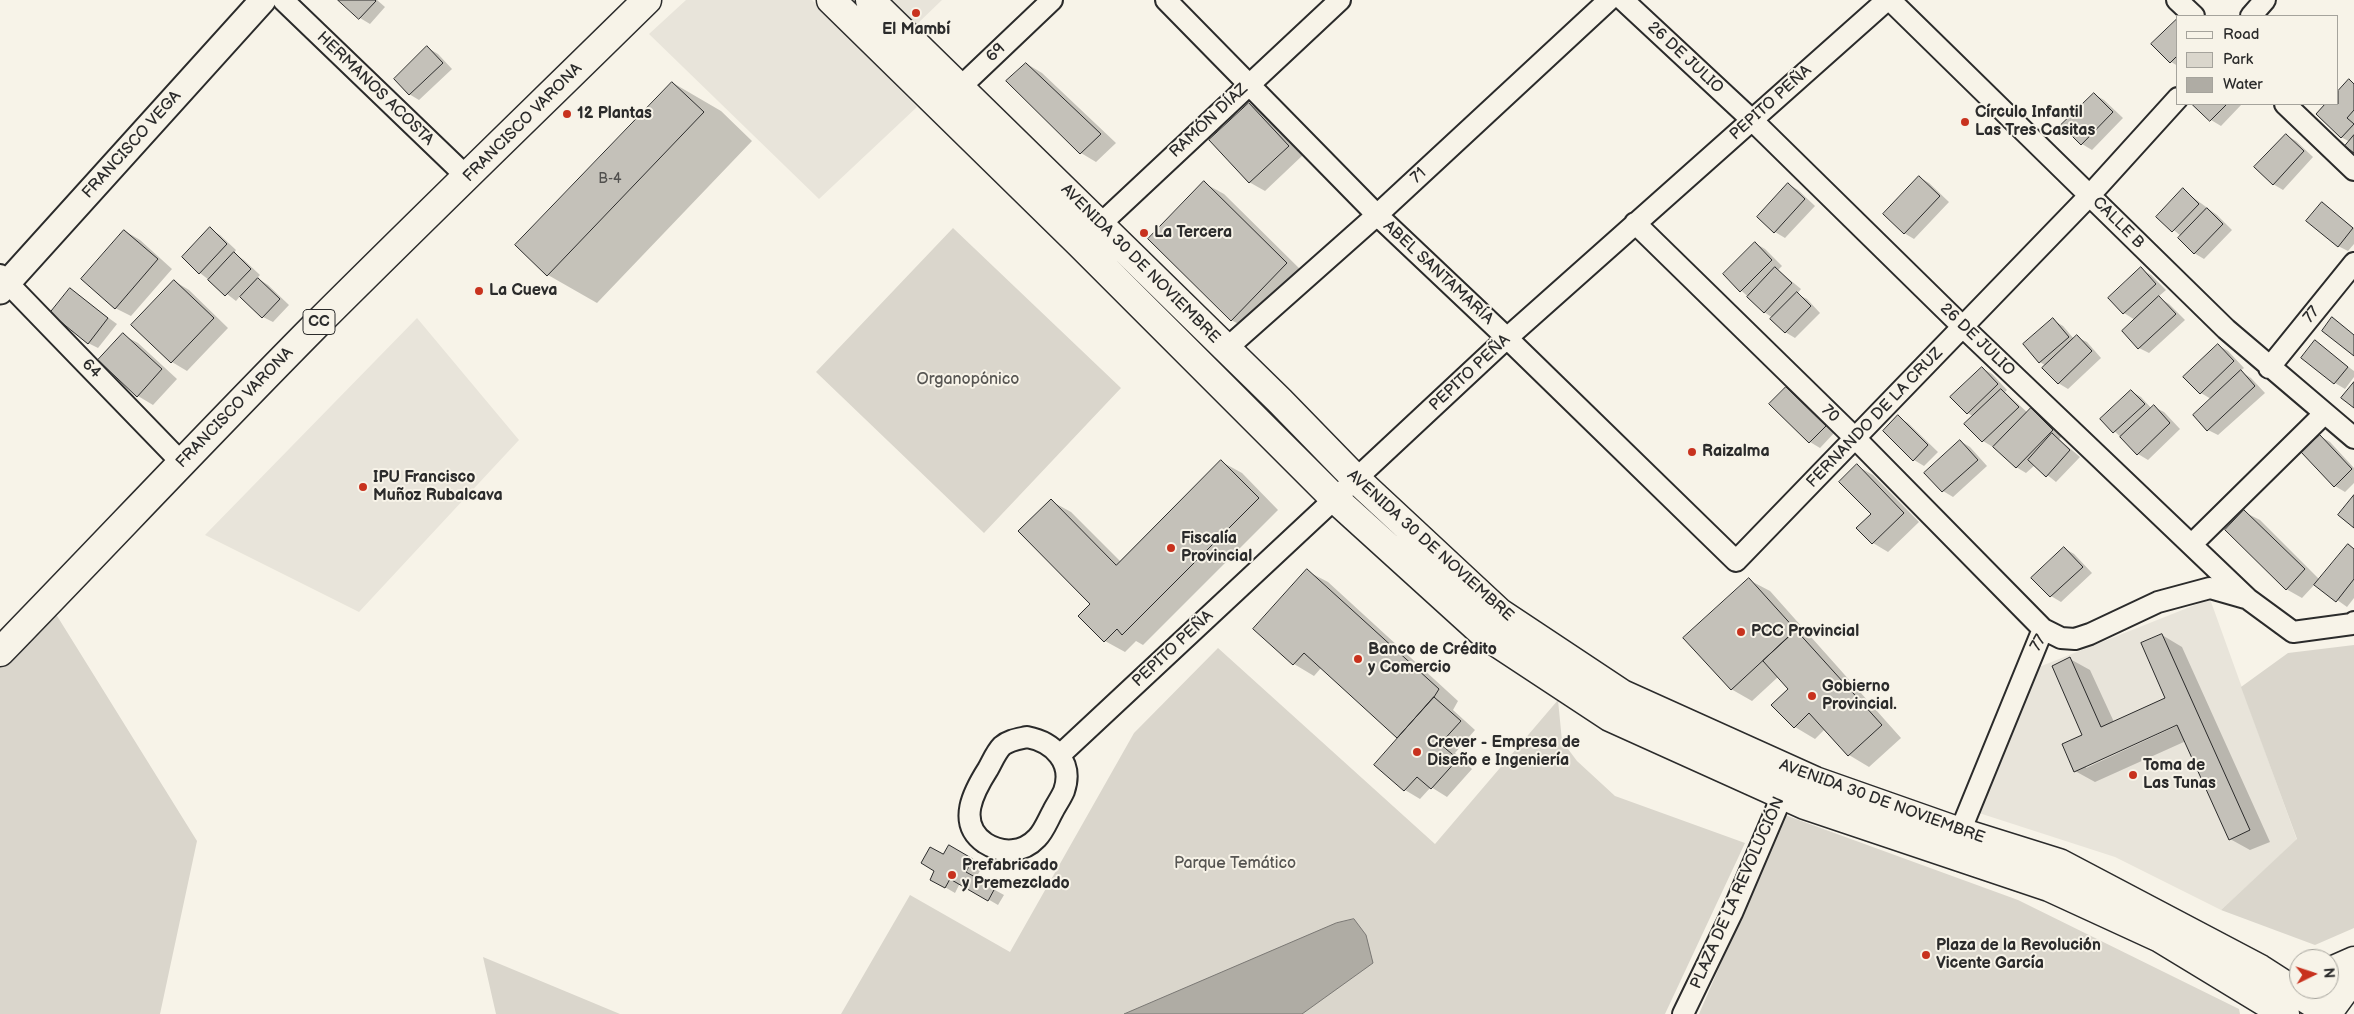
<!DOCTYPE html>
<html>
<head>
<meta charset="utf-8">
<style>
  body { margin:0 }
  #map { position:relative; width:2354px; height:1014px; overflow:hidden; background:#f7f3e8; font-family:"Balsamiq Sans",sans-serif }
  canvas { display:block }
  .legend { position:absolute; left:2176px; top:15px; width:162px; height:90px; box-sizing:border-box; background:#f7f3e8; border:1px solid #a5a39c; margin:0; padding:6px 9px; list-style:none; font-size:15px; color:#2b2b2b }
  .legend li { display:flex; align-items:center; gap:10px; height:25px }
  .legend b { width:25px; border:1px solid #a5a39c }
  .north { position:absolute; left:2289px; top:949px; width:50px; height:50px; box-sizing:border-box; background:#f7f3e8; border:1px solid #a5a39c; border-radius:50%; rotate:86deg; font-size:14px; font-weight:700; line-height:20px; text-align:center; color:#2b2b2b }
  .north::after { content:''; display:block; margin:auto; width:18px; height:22px; background:#c8321e; clip-path:polygon(50% 0,100% 100%,50% 72%,0 100%) }
</style>
</head>
<body>
<div id="map">
<canvas width="2354" height="1014"></canvas>
<ul class="legend">
<li><b style="height:6px;background:#f7f3e8"></b>Road</li>
<li><b style="height:14px;background:#dad6cc"></b>Park</li>
<li><b style="height:14px;background:#afaca4"></b>Water</li>
</ul>
<div class="north">N</div>
</div>
<script>
const c = document.querySelector('canvas').getContext('2d');
c.lineJoin = 'round';
function fill(path, color) { c.fillStyle = color; c.fill(path, 'evenodd'); }
function trace(path, color, width, dash) { c.strokeStyle = color; c.lineWidth = width; c.lineCap = dash ? 'butt' : 'round'; c.setLineDash(dash || []); c.stroke(path); }
function write(font, color, halo, rows, align = 'center') {
  c.font = font + ' "Balsamiq Sans",sans-serif'; c.lineWidth = 4; c.setLineDash([]); c.textBaseline = 'middle'; c.strokeStyle = halo; c.fillStyle = color; for (const [text, x, y, turn = 0] of rows) {
    c.save(); c.translate(x, y); c.rotate((+turn || 0) * Math.PI / 180); c.textAlign = isNaN(turn) ? turn : align; if (halo) c.strokeText(text, 0, 0); c.fillText(text, 0, 0); c.restore();
  }
}
const built = new Path2D(`
  M 686,0 L 812,0 L 917,107 L 819,199 L 649,34 Z
  M 891,0 L 942,0 L 915,26 Z
  M 417,318 L 519,440 L 359,612 L 205,535 Z
  M 2210,599 L 2297,840 L 2221,910 L 2115,857 L 1979,813 L 2007,736 L 2039,667 Z`);
const green = new Path2D(`
  M 953,228 L 1121,388 L 984,533 L 816,372 Z
  M 54,611 L 197,841 L 160,1014 L 0,1014 L 0,667 Z
  M 2354,645 L 2354,928 L 2315,945 L 2221,910 L 2297,839 L 2241,687 L 2288,653 Z
  M 1218,648 L 1435,844 L 1558,700 L 1562,741 L 1577,761 L 1615,796 L 1745,843 L 1665,1014 L 841,1014 L 910,895 L 1010,952 L 1134,733 Z
  M 1785,815 L 2018,900 L 2239,1009 L 2240,1014 L 1699,1014 Z
  M 483,957 L 620,1014 L 496,1014 Z`);
const water = new Path2D(`
  M 1354,919 L 1366,935 L 1373,963 L 1302,1014 L 1124,1014 L 1336,923 Z`);
const shadow = new Path2D(`
  M 340,0 L 377,0 L 385,7 L 370,24 L 360,18 Z
  M 2178,20 L 2178,66 L 2171,62 Z
  M 428,48 L 438,54 L 452,69 L 419,100 L 409,94 Z
  M 1027,64 L 1042,73 L 1116,143 L 1096,162 L 1081,153 Z
  M 2349,81 L 2354,83 L 2354,151 L 2350,142 L 2341,137 L 2318,114 L 2327,104 L 2338,104 L 2338,93 Z
  M 673,83 L 721,111 L 752,141 L 597,303 L 548,275 L 517,245 Z
  M 2094,94 L 2104,100 L 2123,118 L 2092,150 L 2082,144 L 2063,125 Z
  M 1249,104 L 1265,113 L 1303,155 L 1265,191 L 1249,182 Z
  M 2194,104 L 2242,104 L 2221,126 L 2211,120 Z
  M 2286,135 L 2296,141 L 2313,157 L 2283,190 L 2273,184 Z
  M 1919,177 L 1929,183 L 1949,202 L 1914,239 L 1904,233 Z
  M 1204,183 L 1224,194 L 1306,275 L 1252,331 L 1231,320 Z
  M 1788,184 L 1798,190 L 1815,206 L 1785,238 L 1775,232 L 1758,217 Z
  M 2183,190 L 2217,215 L 2232,230 L 2204,259 L 2194,253 L 2181,236 L 2158,217 Z
  M 2322,204 L 2354,228 L 2354,244 L 2348,251 L 2338,246 Z
  M 210,229 L 220,235 L 236,250 L 234,253 L 244,260 L 260,275 L 257,278 L 268,285 L 289,305 L 273,322 L 263,317 L 241,295 L 236,301 L 200,273 Z
  M 125,231 L 140,240 L 172,269 L 131,316 L 115,308 Z
  M 1755,243 L 1765,249 L 1782,266 L 1778,270 L 1801,289 L 1797,294 L 1807,299 L 1820,313 L 1795,338 L 1785,332 L 1773,318 L 1764,312 L 1724,274 Z
  M 2141,269 L 2151,275 L 2166,290 L 2158,297 L 2169,304 L 2185,320 L 2149,353 L 2139,348 L 2135,320 L 2124,313 L 2110,298 Z
  M 174,281 L 189,290 L 228,328 L 187,371 L 172,362 Z
  M 70,290 L 117,324 L 98,348 L 88,343 Z
  M 2053,320 L 2063,326 L 2074,339 L 2077,337 L 2087,342 L 2101,358 L 2068,389 L 2058,383 L 2046,366 L 2040,362 Z
  M 123,335 L 138,343 L 177,379 L 153,405 L 138,396 L 99,360 Z
  M 2315,342 L 2354,371 L 2354,377 L 2345,389 L 2335,383 Z
  M 2218,345 L 2228,351 L 2244,368 L 2240,371 L 2251,378 L 2265,393 L 2218,435 L 2208,430 L 2211,399 L 2201,393 Z
  M 1982,368 L 1992,374 L 2007,390 L 2005,392 L 2028,413 L 2031,409 L 2041,415 L 2062,436 L 2059,439 L 2080,457 L 2056,482 L 2035,465 L 2026,473 L 2016,467 L 1994,446 L 1993,447 L 1983,441 L 1966,424 L 1974,417 L 1968,413 Z
  M 1786,388 L 1796,394 L 1835,432 L 1820,448 L 1810,442 Z
  M 2131,391 L 2141,397 L 2152,409 L 2154,407 L 2164,412 L 2180,429 L 2148,460 L 2138,454 L 2102,419 Z
  M 1898,417 L 1908,423 L 1938,452 L 1924,466 L 1914,460 Z
  M 2320,436 L 2330,442 L 2354,468 L 2354,483 L 2345,492 L 2335,486 L 2303,452 Z
  M 1960,441 L 1970,447 L 1987,466 L 1953,497 L 1943,491 L 1926,473 Z
  M 1222,462 L 1242,473 L 1278,510 L 1143,645 L 1136,641 L 1125,652 L 1105,641 L 1051,501 L 1071,512 L 1121,562 Z
  M 1857,466 L 1873,475 L 1919,522 L 1888,552 L 1873,543 L 1858,528 L 1872,514 Z
  M 2244,512 L 2260,520 L 2320,580 L 2348,545 L 2354,549 L 2354,598 L 2347,607 L 2315,584 L 2302,598 L 2286,589 Z
  M 2064,548 L 2074,554 L 2092,573 L 2061,602 L 2051,596 L 2033,578 Z
  M 1307,571 L 1328,582 L 1458,701 L 1453,710 L 1475,730 L 1455,753 L 1472,769 L 1447,797 L 1431,787 L 1420,799 L 1405,790 L 1376,765 L 1400,738 L 1321,668 L 1314,676 L 1294,664 L 1255,629 Z
  M 1749,580 L 1770,591 L 1901,738 L 1869,767 L 1849,755 L 1825,729 L 1815,739 L 1795,727 L 1790,689 L 1778,677 L 1752,701 L 1731,689 Z
  M 2162,635 L 2182,647 L 2270,842 L 2250,850 L 2230,839 L 2186,741 L 2095,782 L 2075,771 L 2084,736 L 2070,659 L 2090,670 L 2114,722 L 2167,698 ZM 2182,721 L 2183,723 L 2086,768 L 2086,765 Z
  M 949,846 L 983,866 L 975,879 L 1004,895 L 998,905 L 960,883 L 955,893 L 931,879 Z`);
const building = new Path2D(`
  M 338,0 L 375,0 L 376,1 L 359,19 Z
  M 2178,18 L 2178,55 L 2170,63 L 2151,44 Z
  M 427,46 L 443,63 L 409,95 L 394,79 Z
  M 1026,63 L 1101,134 L 1080,154 L 1006,81 Z
  M 2349,79 L 2354,84 L 2354,110 L 2347,118 L 2354,124 L 2341,138 L 2316,114 L 2325,104 L 2338,104 L 2338,91 Z
  M 672,82 L 704,112 L 547,276 L 515,245 Z
  M 2094,93 L 2113,112 L 2081,145 L 2061,125 Z
  M 1249,103 L 1289,146 L 1249,183 L 1209,140 Z
  M 2192,104 L 2227,104 L 2210,121 Z
  M 2286,134 L 2304,151 L 2273,185 L 2254,167 Z
  M 2354,135 L 2354,153 L 2345,146 Z
  M 1919,176 L 1940,196 L 1904,234 L 1883,214 Z
  M 1204,181 L 1287,263 L 1231,321 L 1148,239 Z
  M 1788,183 L 1805,199 L 1774,233 L 1757,217 Z
  M 2183,188 L 2199,204 L 2172,232 L 2156,217 Z
  M 2322,202 L 2353,228 L 2338,247 L 2306,221 Z
  M 2207,208 L 2223,224 L 2194,254 L 2178,238 Z
  M 210,227 L 227,244 L 199,274 L 182,257 Z
  M 124,230 L 158,259 L 115,309 L 81,279 Z
  M 1755,242 L 1772,260 L 1740,292 L 1723,274 Z
  M 234,252 L 251,269 L 225,296 L 208,280 Z
  M 1775,267 L 1792,283 L 1764,313 L 1747,297 Z
  M 2141,267 L 2156,284 L 2123,314 L 2108,298 Z
  M 258,278 L 280,299 L 262,318 L 240,297 Z
  M 174,280 L 214,318 L 171,363 L 131,325 Z
  M 70,288 L 108,318 L 88,344 L 50,313 Z
  M 1797,292 L 1811,306 L 1785,333 L 1770,319 Z
  M 2159,296 L 2176,314 L 2138,349 L 2122,331 Z
  M 2332,317 L 2354,335 L 2354,356 L 2322,331 Z
  M 2053,318 L 2069,337 L 2039,363 L 2023,344 Z
  M 123,333 L 162,369 L 137,397 L 98,360 Z
  M 2077,335 L 2092,351 L 2058,384 L 2042,368 Z
  M 2315,340 L 2348,367 L 2334,384 L 2301,358 Z
  M 2218,344 L 2234,361 L 2200,394 L 2183,377 Z
  M 1982,367 L 1998,384 L 1967,414 L 1950,397 Z
  M 2241,370 L 2255,386 L 2207,431 L 2193,415 Z
  M 2354,382 L 2354,408 L 2341,398 Z
  M 1786,387 L 1826,426 L 1809,443 L 1769,404 Z
  M 2001,389 L 2019,407 L 1982,442 L 1964,424 Z
  M 2131,390 L 2145,404 L 2113,433 L 2100,419 Z
  M 2154,405 L 2170,423 L 2137,455 L 2120,437 Z
  M 2031,408 L 2053,430 L 2016,468 L 1993,447 Z
  M 1898,415 L 1928,445 L 1913,461 L 1883,431 Z
  M 2052,433 L 2070,450 L 2046,477 L 2028,460 Z
  M 2320,435 L 2352,469 L 2334,487 L 2301,452 Z
  M 1960,440 L 1978,460 L 1942,492 L 1924,473 Z
  M 1221,460 L 1259,498 L 1122,635 L 1117,629 L 1104,642 L 1078,616 L 1090,604 L 1018,531 L 1051,499 L 1116,565 Z
  M 1857,464 L 1904,513 L 1872,544 L 1856,528 L 1871,514 L 1839,482 Z
  M 2354,495 L 2354,528 L 2338,515 Z
  M 2244,510 L 2305,569 L 2286,590 L 2225,530 Z
  M 2348,544 L 2354,549 L 2354,579 L 2336,602 L 2314,585 Z
  M 2064,547 L 2083,567 L 2050,597 L 2031,578 Z
  M 1307,569 L 1439,689 L 1434,697 L 1397,738 L 1304,653 L 1293,665 L 1253,629 Z
  M 1749,578 L 1796,630 L 1731,690 L 1683,638 Z
  M 1796,630 L 1882,725 L 1848,756 L 1809,713 L 1794,728 L 1771,705 L 1788,689 L 1763,661 Z
  M 2162,634 L 2250,830 L 2229,840 L 2177,725 L 2074,772 L 2062,744 L 2082,735 L 2052,666 L 2070,657 L 2101,727 L 2165,698 L 2141,643 Z
  M 1434,697 L 1461,721 L 1440,744 L 1458,759 L 1431,789 L 1417,777 L 1404,791 L 1374,765 Z
  M 949,845 L 973,859 L 966,872 L 995,888 L 988,901 L 950,879 L 945,888 L 930,880 L 934,871 L 921,863 L 930,847 L 943,854 Z`);
const minor = new Path2D(`
  M 283,0 L 467,177
  M 1166,0 L 1377,215 L 1507,338 L 1736,561 L 2090,195 L 2178,98
  M 1623,0 L 1753,121 L 1963,327 L 2248,599 L 2293,632 L 2352,624 L 2354,622
  M 1890,0 L 2226,329 L 2354,438
  M 2177,0 L 2194,16
  M 2251,16 L 2265,0
  M 950,97 L 1052,0
  M 2285,104 L 2354,170
  M 1635,223 L 1855,438 L 2043,629 L 2061,638 L 2075,639 L 2090,634 L 2158,602 L 2210,588 L 2245,598
  M 1091,233 L 1340,0
  M 0,275 L 181,462
  M 1226,349 L 1377,215 L 1609,0
  M 2269,368 L 2354,263
  M 2192,544 L 2324,414
  M 1027,737 C 1053,742 1074,762 1064,791 C 1061,798 1056,805 1053,811 C 1048,820 1044,831 1037,838 C 1023,853 1002,854 985,843 C 956,823 974,791 988,769 C 992,762 996,752 1002,746 C 1009,740 1018,739 1027,737 Z
  M 1060,755 L 1507,338 L 1887,0
  M 1955,844 L 2043,629
  M 1683,1014 L 1732,913 L 1788,782`);
const tertiary = new Path2D(`
  M 0,291 L 263,0`);
const secondary = new Path2D(`
  M 831,0 L 1080,244 L 1334,498 L 1484,634 L 1610,717 L 1805,805 L 2049,887 L 2160,938 L 2285,1014
  M 870,0 L 1280,401 L 1356,479 L 1500,613 L 1622,694 L 1815,781 L 1960,832 L 2059,863 L 2260,969 L 2330,1014
  M 2329,972 L 2354,961
  M 2327,1014 L 2354,977`);
const primary = new Path2D(`
  M 0,652 C 105,544 208,434 314,327 C 424,217 536,109 647,0`);
const markers = [
  [916,13,5,"#c8321e"],
  [567,114,5,"#c8321e"],
  [1965,122,5,"#c8321e"],
  [1144,233,5,"#c8321e"],
  [479,291,5,"#c8321e"],
  [1692,452,5,"#c8321e"],
  [363,487,5,"#c8321e"],
  [1171,548,5,"#c8321e"],
  [1741,632,5,"#c8321e"],
  [1358,659,5,"#c8321e"],
  [1812,696,5,"#c8321e"],
  [1417,752,5,"#c8321e"],
  [2133,775,5,"#c8321e"],
  [952,875,5,"#c8321e"],
  [1926,955,5,"#c8321e"]
];
const numberNames = [
  ["B-4",610,179]
];
const shields = [
  [319,322,32]
];
const shieldNames = [
  ["CC",319,322]
];
const poiNames = [
  ["El Mambí",916,30,"center"],
  ["Círculo Infantil",1975,113],
  ["Las Tres Casitas",1975,131],
  ["12 Plantas",577,114],
  ["La Tercera",1154,233],
  ["La Cueva",489,291],
  ["Raizalma",1702,452],
  ["IPU Francisco",373,478],
  ["Muñoz Rubalcava",373,496],
  ["Fiscalía",1181,539],
  ["Provincial",1181,557],
  ["PCC Provincial",1751,632],
  ["Banco de Crédito",1368,650],
  ["y Comercio",1368,668],
  ["Gobierno",1822,687],
  ["Provincial.",1822,705],
  ["Crever - Empresa de",1427,743],
  ["Diseño e Ingeniería",1427,761],
  ["Toma de",2143,766],
  ["Las Tunas",2143,784],
  ["Prefabricado",962,866],
  ["y Premezclado",962,884],
  ["Plaza de la Revolución",1936,946],
  ["Vicente García",1936,964]
];
const streetNames = [
  ["69",996,53,-44],
  ["26 DE JULIO",1685,58,43],
  ["HERMANOS ACOSTA",375,89,44],
  ["PEPITO PEÑA",1771,103,-42],
  ["RAMÓN DÍAZ",1209,121,-43],
  ["FRANCISCO VARONA",523,123,-45],
  ["FRANCISCO VEGA",132,145,-48],
  ["71",1419,176,-43],
  ["CALLE B",2118,223,45],
  ["AVENIDA 30 DE NOVIEMBRE",1140,264,45],
  ["ABEL SANTAMARÍA",1438,273,43],
  ["77",2312,315,-51],
  ["26 DE JULIO",1977,340,44],
  ["64",91,369,46],
  ["PEPITO PEÑA",1470,373,-43],
  ["FRANCISCO VARONA",235,408,-46],
  ["70",1830,414,44],
  ["FERNANDO DE LA CRUZ",1875,418,-46],
  ["AVENIDA 30 DE NOVIEMBRE",1430,546,42],
  ["77",2039,643,-62],
  ["PEPITO PEÑA",1173,649,-43],
  ["AVENIDA 30 DE NOVIEMBRE",1882,802,20],
  ["PLAZA DE LA REVOLUCIÓN",1738,893,-66]
];
const parkNames = [
  ["Organopónico",968,380],
  ["Parque Temático",1235,864]
];
fill(built, '#e8e4da');
fill(green, '#dad6cc');
fill(water, '#afaca4');
trace(water, '#7a7874', 1);
fill(shadow, '#0003');
fill(building, '#c4c1b9');
trace(building, '#2b2b2b', 1);
trace(minor, '#2b2b2b', 24);
trace(tertiary, '#2b2b2b', 29);
trace(secondary, '#2b2b2b', 31);
trace(primary, '#2b2b2b', 31);
trace(minor, '#f7f3e8', 20);
trace(tertiary, '#f7f3e8', 25);
trace(secondary, '#f7f3e8', 28);
trace(primary, '#f7f3e8', 28);
for (const [x, y, r, color] of markers) { const dot = new Path2D(); dot.arc(x, y, r, 0, 2 * Math.PI); c.fillStyle = color; c.fill(dot); trace(dot, '#f7f3e8', 2); }
write('14px', '#51504e', null, numberNames);
for (const [x, y, w] of shields) { const box = new Path2D(); box.roundRect(x - w / 2, y - 12.5, w, 25, 4); c.fillStyle = '#f7f3e8'; c.fill(box); trace(box, '#2b2b2b', 1); }
write('bold 15px', '#2b2b2b', null, shieldNames);
write('bold 16px', '#2b2b2b', '#f7f3e8', poiNames, 'left');
write('16px', '#2b2b2b', '#f7f3e8', streetNames);
write('16px', '#575653', '#f7f3e8', parkNames);
</script>
</body>
</html>
